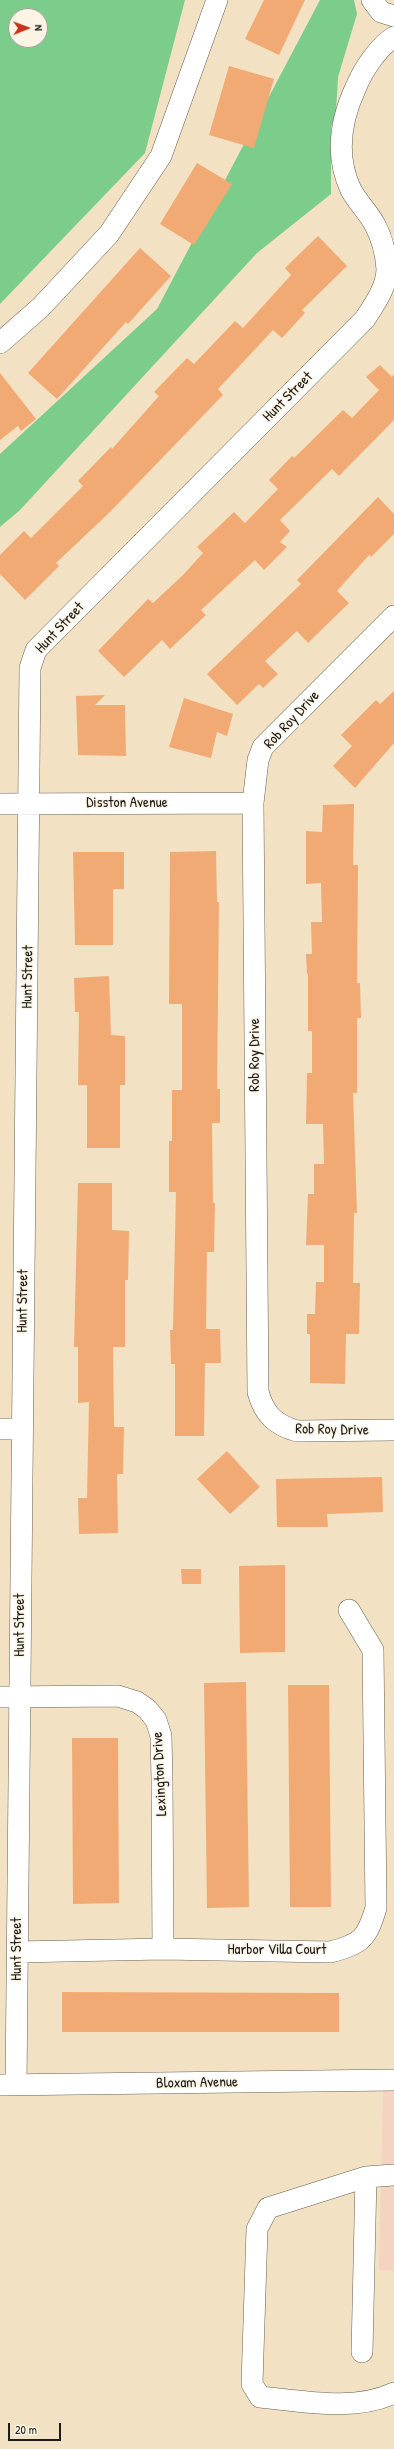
<!DOCTYPE html>
<html>
<head>
<meta charset="utf-8">
<style>
  body { margin:0 }
  #map { position:relative; width:394px; height:2449px; overflow:hidden; background:#f2e1c2; font-family:"Patrick Hand",sans-serif }
  canvas { display:block }
  .north { position:absolute; left:8px; top:8px; width:40px; height:40px; box-sizing:border-box; background:#fcf5e5; border:1px solid #a29e95; border-radius:50%; rotate:89deg; font-size:11px; font-weight:700; line-height:16px; text-align:center; color:#1c1c1c }
  .north::after { content:''; display:block; margin:auto; width:14px; height:18px; background:#c8321e; clip-path:polygon(50% 0,100% 100%,50% 72%,0 100%) }
  .scale { position:absolute; left:8px; top:2423px; width:53px; height:18px; box-sizing:border-box; border:2px solid #1c1c1c; border-top:0; padding-left:5px; font-size:12px; line-height:14px; white-space:nowrap; color:#1c1c1c; -webkit-text-stroke:3px #fcf5e5; paint-order:stroke }
</style>
</head>
<body>
<div id="map">
<canvas width="394" height="2449"></canvas>
<div class="north">N</div>
<div class="scale">20 m</div>
</div>
<script>
const c = document.querySelector('canvas').getContext('2d');
c.lineJoin = 'round';
function fill(path, color) { c.fillStyle = color; c.fill(path, 'evenodd'); }
function trace(path, color, width, dash) { c.strokeStyle = color; c.lineWidth = width; c.lineCap = dash ? 'butt' : 'round'; c.setLineDash(dash || []); c.stroke(path); }
function write(font, color, halo, rows, align = 'center') {
  c.font = font + ' "Patrick Hand",sans-serif'; c.lineWidth = 3; c.setLineDash([]); c.textBaseline = 'middle'; c.strokeStyle = halo; c.fillStyle = color; for (const [text, x, y, turn = 0] of rows) {
    c.save(); c.translate(x, y); c.rotate((+turn || 0) * Math.PI / 180); c.textAlign = isNaN(turn) ? turn : align; if (halo) c.strokeText(text, 0, 0); c.fillText(text, 0, 0); c.restore();
  }
}
const built = new Path2D(`
  M 383,2089 L 394,2089 L 394,2271 L 379,2270 Z`);
const green = new Path2D(`
  M 0,0 L 185,0 L 145,153 L 0,304 ZM 16,16 L 40,16 L 40,40 L 16,40 Z
  M 320,0 L 354,0 L 357,14 L 338,77 L 336,111 L 331,128 L 331,194 L 257,253 L 20,510 L 0,527 L 0,454 L 157,309 Z`);
const building = new Path2D(`
  M 264,0 L 305,0 L 279,55 L 245,39 Z
  M 229,66 L 274,79 L 254,148 L 209,135 Z
  M 197,163 L 232,184 L 194,245 L 160,224 Z
  M 318,236 L 347,266 L 302,310 L 305,313 L 282,338 L 273,330 L 218,389 L 223,395 L 110,512 L 56,563 L 59,566 L 25,600 L 0,574 L 0,555 L 24,531 L 31,538 L 83,486 L 78,481 L 111,447 L 112,449 L 159,396 L 154,392 L 187,358 L 194,364 L 235,321 L 243,328 L 291,275 L 285,268 Z
  M 140,248 L 171,276 L 128,324 L 126,322 L 57,399 L 28,373 Z
  M 380,365 L 392,377 L 394,374 L 394,420 L 339,476 L 332,469 L 280,520 L 290,531 L 280,542 L 287,547 L 264,570 L 255,560 L 201,610 L 206,615 L 170,649 L 162,640 L 124,677 L 98,651 L 148,599 L 153,603 L 183,575 L 203,553 L 197,547 L 234,512 L 245,523 L 278,489 L 269,480 L 292,456 L 294,458 L 343,410 L 352,418 L 379,390 L 366,377 Z
  M 0,373 L 36,419 L 21,431 L 18,426 L 0,440 Z
  M 378,497 L 394,514 L 394,534 L 371,557 L 369,555 L 337,591 L 349,603 L 308,643 L 297,631 L 265,661 L 278,674 L 263,688 L 259,684 L 237,705 L 207,674 L 301,584 L 297,580 Z
  M 394,691 L 394,743 L 355,788 L 333,766 L 352,746 L 341,735 L 376,700 L 380,704 Z
  M 105,695 L 95,705 L 125,705 L 126,756 L 78,755 L 76,696 Z
  M 184,698 L 233,714 L 227,736 L 217,732 L 211,758 L 169,747 Z
  M 354,804 L 353,865 L 358,865 L 357,983 L 360,983 L 361,1018 L 357,1018 L 357,1093 L 353,1093 L 357,1213 L 354,1213 L 353,1283 L 360,1283 L 359,1334 L 346,1334 L 345,1384 L 310,1383 L 310,1334 L 307,1334 L 307,1314 L 315,1314 L 316,1282 L 324,1282 L 324,1245 L 306,1245 L 308,1194 L 314,1194 L 314,1164 L 324,1164 L 323,1124 L 306,1124 L 307,1073 L 312,1073 L 312,1031 L 308,1031 L 308,974 L 307,974 L 306,954 L 312,954 L 311,922 L 322,922 L 321,883 L 306,884 L 306,831 L 322,832 L 323,805 Z
  M 216,851 L 217,902 L 219,902 L 217,1089 L 220,1089 L 220,1123 L 212,1123 L 213,1203 L 215,1203 L 214,1252 L 207,1252 L 206,1329 L 220,1329 L 221,1363 L 205,1363 L 204,1436 L 175,1436 L 175,1364 L 171,1364 L 170,1330 L 173,1330 L 176,1192 L 169,1192 L 169,1141 L 172,1141 L 172,1090 L 182,1090 L 182,1004 L 169,1004 L 170,852 Z
  M 73,852 L 124,852 L 124,889 L 113,889 L 113,945 L 75,945 Z
  M 109,976 L 111,1035 L 125,1036 L 125,1085 L 120,1085 L 120,1148 L 87,1148 L 87,1085 L 78,1085 L 79,1012 L 75,1012 L 74,978 Z
  M 78,1183 L 112,1183 L 112,1230 L 129,1231 L 128,1280 L 125,1280 L 125,1347 L 113,1347 L 114,1427 L 124,1427 L 123,1474 L 117,1474 L 118,1533 L 79,1534 L 78,1498 L 87,1498 L 89,1402 L 78,1403 L 78,1347 L 74,1347 Z
  M 227,1451 L 260,1487 L 230,1514 L 197,1479 Z
  M 382,1477 L 383,1512 L 327,1514 L 328,1527 L 277,1527 L 276,1479 Z
  M 285,1565 L 285,1652 L 240,1653 L 239,1566 Z
  M 181,1569 L 201,1569 L 201,1584 L 182,1584 Z
  M 246,1682 L 249,1907 L 207,1908 L 204,1683 Z
  M 288,1685 L 329,1685 L 331,1907 L 290,1907 Z
  M 72,1738 L 118,1738 L 119,1903 L 73,1904 Z
  M 62,1992 L 339,1993 L 339,2032 L 62,2032 Z`);
const minor = new Path2D(`
  M 372,0 L 381,12 L 394,16
  M 0,343 L 41,307 L 109,234 L 161,156 L 217,0
  M 394,616 L 263,747 L 258,760 L 253,803 L 258,1392 C 264,1414 275,1425 297,1431 L 394,1430
  M 0,804 L 253,803
  M 0,1429 L 21,1429
  M 0,1697 L 118,1696 L 137,1702 L 147,1709 L 156,1720 L 161,1736 L 162,1779 L 163,1949
  M 17,1952 L 163,1949 L 330,1952 C 362,1944 367,1938 376,1908 L 373,1650 L 349,1610
  M 0,2085 L 394,2080
  M 16,2085 L 30,668 L 36,650 L 365,319 C 374,305 387,287 387,269 C 386,255 382,238 375,225 C 369,213 358,203 351,190 C 335,156 340,121 356,87 C 363,70 378,47 394,37
  M 394,2175 L 366,2177 L 268,2208 L 257,2229 L 252,2384 L 260,2397 C 303,2401 354,2412 394,2393
  M 362,2352 L 366,2177`);
const streetNames = [
  ["Hunt Street",288,397,-45],
  ["Hunt Street",60,628,-47],
  ["Rob Roy Drive",292,720,-47],
  ["Disston Avenue",127,803],
  ["Hunt Street",28,977,-89],
  ["Rob Roy Drive",255,1055,-90],
  ["Hunt Street",23,1301,-89],
  ["Rob Roy Drive",332,1430,1],
  ["Hunt Street",20,1625,-90],
  ["Lexington Drive",160,1774,-93],
  ["Hunt Street",17,1949,-90],
  ["Harbor Villa Court",277,1950],
  ["Bloxam Avenue",197,2083,-1]
];
fill(built, '#f4d3c0');
fill(green, '#7ccc8c');
fill(building, '#f1aa73');
trace(minor, '#676156', 22);
trace(minor, '#fff', 21);
write('15px', '#1c1c1c', '#fcf5e5', streetNames);
</script>
</body>
</html>
